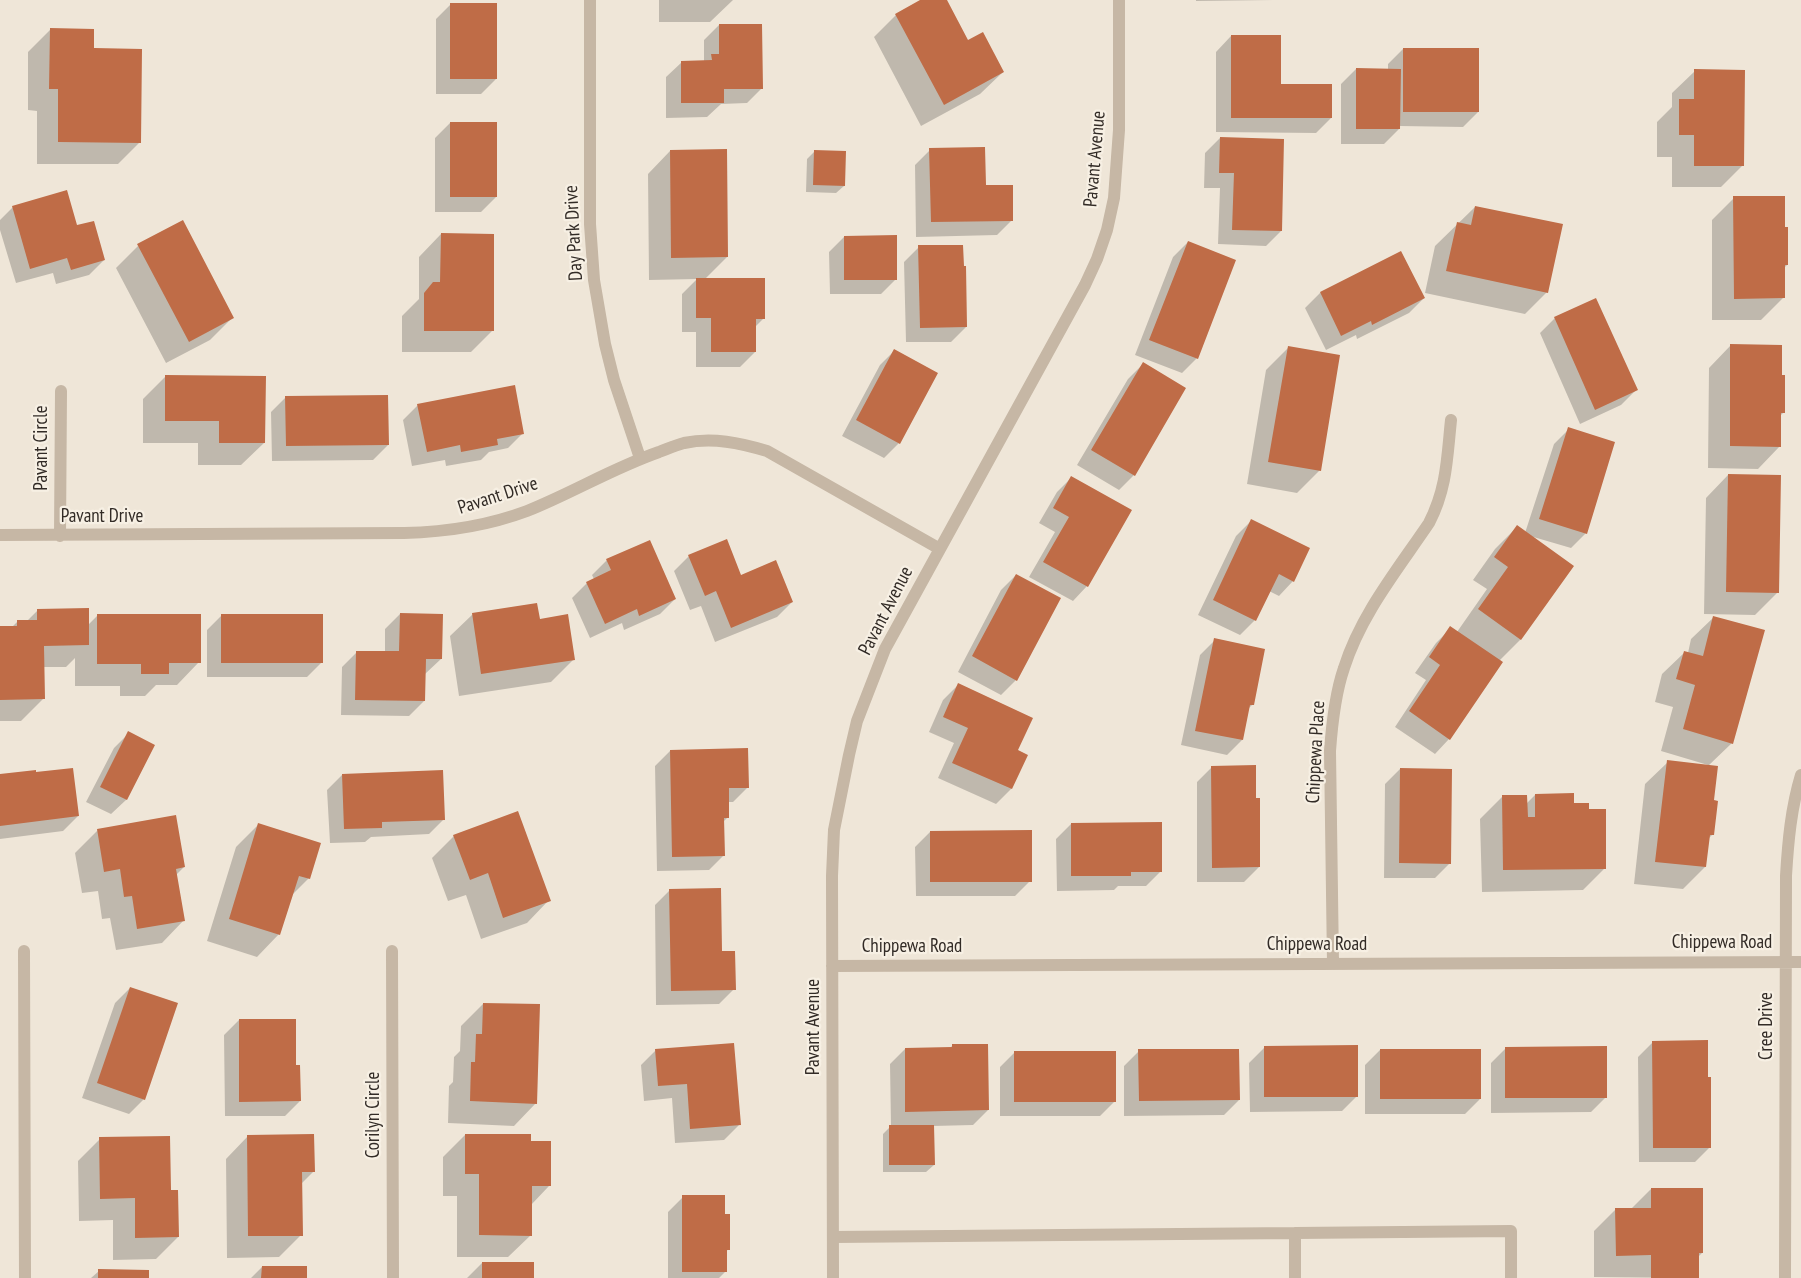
<!DOCTYPE html>
<html>
<head>
<meta charset="utf-8">
<style>
  body { margin:0 }
  canvas { display:block; background:#efe6d8 }
</style>
</head>
<body>
<canvas width="1801" height="1278"></canvas>
<script>
const c = document.querySelector('canvas').getContext('2d');
c.lineJoin = 'round';
function fill(path, color) { c.fillStyle = color; c.fill(path, 'evenodd'); }
function trace(path, color, width, dash) { c.strokeStyle = color; c.lineWidth = width; c.lineCap = dash ? 'butt' : 'round'; c.setLineDash(dash || []); c.stroke(path); }
function write(font, color, halo, rows, align = 'center') {
  c.font = font + ' "PT Sans Narrow",sans-serif'; c.lineWidth = 4.5; c.setLineDash([]); c.textBaseline = 'middle'; c.strokeStyle = halo; c.fillStyle = color; for (const [text, x, y, turn = 0] of rows) {
    c.save(); c.translate(x, y); c.rotate((+turn || 0) * Math.PI / 180); c.textAlign = isNaN(turn) ? turn : align; if (halo) c.strokeText(text, 0, 0); c.fillText(text, 0, 0); c.restore();
  }
}
const shadow = new Path2D(`
  M 659,0 L 733,0 L 710,22 L 659,22 Z
  M 923,0 L 945,0 L 968,42 L 1003,72 L 980,94 L 921,126 L 874,37 L 896,15 Z
  M 1196,0 L 1274,0 L 1196,1 Z
  M 451,4 L 496,79 L 481,94 L 436,94 L 436,19 Z
  M 719,25 L 762,88 L 747,103 L 721,104 L 707,117 L 666,118 L 666,77 L 682,62 L 704,62 L 704,40 Z
  M 50,30 L 92,49 L 140,142 L 118,164 L 37,164 L 37,111 L 28,110 L 28,52 Z
  M 1231,36 L 1280,85 L 1331,118 L 1316,133 L 1216,132 L 1216,52 Z
  M 1403,49 L 1478,112 L 1463,127 L 1399,126 L 1399,129 L 1384,144 L 1341,144 L 1341,84 L 1356,69 L 1388,70 L 1388,64 Z
  M 1695,71 L 1743,165 L 1721,187 L 1672,187 L 1672,157 L 1657,157 L 1657,122 L 1672,107 L 1672,93 Z
  M 450,123 L 496,197 L 481,212 L 435,212 L 435,138 Z
  M 1220,138 L 1281,231 L 1266,246 L 1218,244 L 1220,188 L 1204,188 L 1205,153 Z
  M 930,150 L 985,186 L 1012,220 L 997,235 L 916,237 L 915,165 Z
  M 670,151 L 727,257 L 705,279 L 763,319 L 755,327 L 755,352 L 740,367 L 696,367 L 696,332 L 682,332 L 682,294 L 697,279 L 649,280 L 648,174 Z
  M 814,152 L 844,186 L 836,193 L 806,192 L 807,159 Z
  M 1734,198 L 1783,228 L 1787,265 L 1783,269 L 1783,298 L 1761,320 L 1712,320 L 1712,220 Z
  M 13,207 L 76,227 L 104,260 L 89,275 L 56,284 L 53,273 L 16,283 L 0,230 L 0,220 Z
  M 1475,207 L 1547,292 L 1525,314 L 1425,293 L 1435,246 Z
  M 441,234 L 493,330 L 471,352 L 402,352 L 402,316 L 419,299 L 419,257 Z
  M 844,237 L 896,279 L 881,294 L 830,294 L 829,252 Z
  M 1188,242 L 1197,358 L 1182,373 L 1135,355 L 1173,257 Z
  M 138,246 L 233,317 L 210,340 L 166,363 L 116,268 Z
  M 919,247 L 963,267 L 966,327 L 951,342 L 906,342 L 904,262 Z
  M 1401,252 L 1424,298 L 1409,313 L 1357,339 L 1356,335 L 1326,350 L 1305,308 L 1320,293 Z
  M 1555,318 L 1636,390 L 1621,405 L 1580,424 L 1540,333 Z
  M 1731,345 L 1783,413 L 1780,416 L 1780,446 L 1758,469 L 1708,468 L 1709,368 Z
  M 1288,348 L 1320,470 L 1297,493 L 1247,484 L 1266,370 Z
  M 895,350 L 899,443 L 884,458 L 842,436 L 880,365 Z
  M 1143,364 L 1134,475 L 1119,490 L 1077,465 L 1128,379 Z
  M 165,377 L 264,443 L 241,465 L 198,465 L 198,443 L 143,443 L 143,399 Z
  M 286,397 L 388,445 L 373,460 L 272,461 L 271,412 Z
  M 418,405 L 523,433 L 508,448 L 489,452 L 481,460 L 446,466 L 445,460 L 412,466 L 403,420 Z
  M 1569,429 L 1586,533 L 1571,548 L 1530,536 L 1572,566 L 1520,640 L 1499,661 L 1449,739 L 1435,754 L 1395,727 L 1426,680 L 1415,673 L 1436,643 L 1451,628 L 1457,632 L 1487,589 L 1473,580 L 1495,549 L 1517,527 L 1525,533 L 1554,444 Z
  M 1728,475 L 1778,592 L 1755,615 L 1704,614 L 1706,498 Z
  M 1072,477 L 1087,586 L 1073,601 L 1029,577 L 1055,532 L 1039,523 L 1057,492 Z
  M 1251,521 L 1293,581 L 1279,596 L 1269,591 L 1255,620 L 1240,635 L 1198,615 L 1236,536 Z
  M 689,556 L 741,576 L 792,602 L 777,617 L 715,642 L 701,606 L 690,610 L 674,571 Z
  M 607,560 L 675,599 L 660,614 L 624,630 L 622,623 L 590,638 L 572,598 L 587,583 L 594,579 L 592,575 Z
  M 1016,575 L 1016,680 L 1001,695 L 958,672 L 1001,590 Z
  M 38,610 L 88,625 L 97,616 L 199,662 L 177,685 L 156,685 L 145,696 L 120,696 L 120,686 L 75,686 L 75,658 L 66,667 L 43,667 L 43,699 L 21,721 L 0,721 L 0,627 L 12,627 L 18,621 L 27,621 Z
  M 400,614 L 441,659 L 425,674 L 424,701 L 409,716 L 341,715 L 342,667 L 357,652 L 385,652 L 385,629 Z
  M 473,614 L 539,620 L 573,660 L 551,682 L 459,696 L 450,636 Z
  M 222,615 L 322,662 L 307,677 L 207,677 L 207,630 Z
  M 1714,617 L 1732,743 L 1708,766 L 1713,801 L 1713,834 L 1708,839 L 1705,867 L 1683,889 L 1634,884 L 1645,784 L 1668,762 L 1708,766 L 1708,765 L 1661,751 L 1673,707 L 1655,702 L 1662,674 L 1685,652 L 1688,653 L 1691,639 Z
  M 1215,640 L 1252,705 L 1248,709 L 1242,740 L 1227,755 L 1181,745 L 1200,655 Z
  M 958,685 L 1017,751 L 1026,755 L 1011,789 L 996,804 L 938,778 L 954,743 L 929,732 L 943,700 Z
  M 129,733 L 153,745 L 126,800 L 111,814 L 86,802 L 114,748 Z
  M 670,751 L 748,787 L 733,802 L 728,802 L 728,817 L 723,822 L 724,855 L 709,870 L 657,871 L 655,766 Z
  M 1212,767 L 1259,867 L 1244,882 L 1197,882 L 1197,782 Z
  M 1400,769 L 1450,863 L 1435,878 L 1384,878 L 1385,784 Z
  M 0,775 L 78,816 L 63,831 L 0,839 Z
  M 342,775 L 444,819 L 429,834 L 371,837 L 365,842 L 330,843 L 327,790 Z
  M 1535,795 L 1573,805 L 1605,868 L 1583,890 L 1482,892 L 1480,819 L 1503,796 L 1526,804 Z
  M 1071,824 L 1161,871 L 1146,886 L 1118,886 L 1114,890 L 1057,891 L 1056,839 Z
  M 258,825 L 309,878 L 291,896 L 279,934 L 257,957 L 207,941 L 236,847 Z
  M 98,830 L 184,867 L 176,875 L 184,920 L 162,943 L 116,950 L 110,918 L 102,919 L 98,891 L 82,893 L 75,853 Z
  M 930,832 L 1030,881 L 1015,896 L 916,896 L 915,847 Z
  M 454,836 L 549,900 L 527,923 L 481,939 L 466,895 L 448,901 L 432,858 Z
  M 670,890 L 734,989 L 719,1004 L 656,1005 L 655,905 Z
  M 130,988 L 144,1099 L 129,1114 L 82,1098 L 115,1003 Z
  M 483,1004 L 536,1103 L 514,1126 L 448,1123 L 449,1086 L 453,1082 L 454,1057 L 460,1051 L 461,1026 Z
  M 239,1020 L 295,1067 L 300,1101 L 285,1116 L 225,1116 L 224,1035 Z
  M 1653,1042 L 1707,1078 L 1710,1147 L 1695,1162 L 1639,1162 L 1638,1057 Z
  M 953,1045 L 988,1110 L 973,1125 L 933,1126 L 934,1165 L 926,1172 L 883,1172 L 883,1134 L 891,1126 L 890,1064 L 905,1049 L 950,1048 Z
  M 1264,1048 L 1357,1096 L 1342,1111 L 1250,1112 L 1249,1063 Z
  M 1506,1048 L 1606,1097 L 1591,1112 L 1491,1113 L 1491,1063 Z
  M 656,1050 L 739,1125 L 724,1140 L 675,1143 L 672,1098 L 644,1101 L 641,1065 Z
  M 1380,1050 L 1480,1099 L 1465,1114 L 1365,1114 L 1365,1065 Z
  M 1139,1051 L 1239,1100 L 1224,1115 L 1124,1116 L 1124,1066 Z
  M 1015,1052 L 1115,1101 L 1100,1116 L 1000,1116 L 1000,1067 Z
  M 465,1135 L 530,1142 L 549,1186 L 531,1205 L 531,1235 L 508,1257 L 457,1257 L 457,1196 L 443,1196 L 443,1157 Z
  M 248,1136 L 314,1171 L 301,1184 L 301,1235 L 279,1257 L 227,1258 L 226,1159 Z
  M 100,1139 L 170,1191 L 178,1237 L 156,1259 L 113,1260 L 113,1220 L 79,1221 L 78,1161 Z
  M 1651,1189 L 1702,1253 L 1698,1257 L 1698,1278 L 1594,1277 L 1594,1231 L 1616,1209 L 1631,1209 Z
  M 683,1197 L 724,1215 L 729,1249 L 725,1252 L 725,1272 L 719,1278 L 668,1278 L 668,1212 Z
  M 482,1263 L 533,1278 L 467,1278 Z
  M 262,1267 L 306,1278 L 251,1278 Z
  M 99,1271 L 148,1278 L 91,1278 Z`);
const building = new Path2D(`
  M 920,0 L 947,0 L 968,40 L 983,32 L 1004,72 L 944,105 L 895,14 Z
  M 450,3 L 497,3 L 497,79 L 450,79 Z
  M 719,24 L 762,24 L 763,89 L 724,89 L 724,103 L 681,103 L 681,61 L 712,60 L 711,54 L 719,54 Z
  M 50,28 L 94,29 L 94,48 L 142,49 L 141,143 L 58,142 L 58,89 L 49,89 Z
  M 1231,35 L 1281,35 L 1281,84 L 1332,84 L 1332,118 L 1231,118 Z
  M 1403,48 L 1479,48 L 1479,112 L 1403,112 Z
  M 1356,68 L 1401,69 L 1400,129 L 1356,129 Z
  M 1694,69 L 1745,70 L 1744,166 L 1694,166 L 1694,135 L 1679,135 L 1679,99 L 1694,99 Z
  M 450,122 L 497,122 L 497,197 L 450,197 Z
  M 1220,137 L 1284,139 L 1282,231 L 1232,230 L 1234,173 L 1219,173 Z
  M 985,147 L 986,185 L 1013,185 L 1013,221 L 931,222 L 929,148 Z
  M 727,149 L 728,257 L 671,258 L 670,150 Z
  M 814,150 L 846,151 L 845,186 L 813,185 Z
  M 67,190 L 77,225 L 94,221 L 105,260 L 71,270 L 67,258 L 30,269 L 12,206 Z
  M 1733,196 L 1785,196 L 1785,227 L 1788,227 L 1788,265 L 1785,265 L 1785,298 L 1734,299 Z
  M 1475,206 L 1563,224 L 1548,293 L 1446,271 L 1457,222 L 1471,225 Z
  M 183,220 L 234,318 L 189,342 L 137,244 Z
  M 441,233 L 494,234 L 494,331 L 424,331 L 424,293 L 433,282 L 440,282 Z
  M 897,235 L 897,280 L 844,280 L 844,236 Z
  M 1188,241 L 1236,260 L 1198,359 L 1149,340 Z
  M 918,245 L 963,245 L 964,266 L 966,266 L 967,327 L 920,328 Z
  M 1401,251 L 1425,298 L 1372,325 L 1371,321 L 1341,336 L 1320,292 Z
  M 696,278 L 765,278 L 765,319 L 756,319 L 756,352 L 711,352 L 711,318 L 696,318 Z
  M 1596,298 L 1638,390 L 1595,410 L 1554,317 Z
  M 1730,344 L 1782,345 L 1782,375 L 1785,375 L 1785,413 L 1781,413 L 1781,447 L 1730,446 Z
  M 1288,346 L 1340,355 L 1321,471 L 1268,462 Z
  M 894,349 L 938,373 L 900,444 L 856,420 Z
  M 1143,362 L 1186,388 L 1135,476 L 1091,450 Z
  M 165,375 L 266,376 L 265,443 L 219,443 L 219,421 L 165,421 Z
  M 515,385 L 524,434 L 497,439 L 498,445 L 461,452 L 460,445 L 427,452 L 417,404 Z
  M 388,395 L 389,445 L 286,446 L 285,396 Z
  M 1568,427 L 1615,442 L 1587,534 L 1539,519 Z
  M 1728,474 L 1781,475 L 1779,593 L 1726,592 Z
  M 1071,476 L 1132,510 L 1088,587 L 1043,562 L 1069,517 L 1053,508 Z
  M 1251,519 L 1310,548 L 1294,582 L 1279,574 L 1256,621 L 1213,600 Z
  M 1517,525 L 1574,566 L 1521,640 L 1478,609 L 1508,567 L 1494,557 Z
  M 727,539 L 741,575 L 776,560 L 793,602 L 731,628 L 716,591 L 705,596 L 688,555 Z
  M 650,540 L 676,599 L 639,616 L 637,609 L 605,624 L 586,582 L 611,570 L 606,559 Z
  M 1016,574 L 1061,598 L 1017,681 L 972,656 Z
  M 537,603 L 540,619 L 568,614 L 575,660 L 481,674 L 472,613 Z
  M 89,608 L 89,645 L 44,646 L 45,699 L 0,700 L 0,626 L 17,626 L 17,620 L 37,620 L 37,609 Z
  M 400,613 L 443,614 L 442,659 L 426,659 L 425,701 L 355,700 L 356,651 L 399,651 Z
  M 97,614 L 201,614 L 201,663 L 169,663 L 169,674 L 141,674 L 141,664 L 97,664 Z
  M 221,614 L 323,614 L 323,663 L 221,663 Z
  M 1713,616 L 1765,630 L 1733,744 L 1683,729 L 1695,685 L 1676,679 L 1684,651 L 1703,656 Z
  M 1450,626 L 1503,662 L 1450,740 L 1409,711 L 1440,665 L 1429,657 Z
  M 1214,638 L 1265,649 L 1254,705 L 1250,705 L 1243,740 L 1195,731 Z
  M 958,683 L 1033,718 L 1018,750 L 1028,755 L 1012,789 L 952,763 L 968,728 L 943,717 Z
  M 128,731 L 155,745 L 127,800 L 100,787 Z
  M 748,748 L 749,788 L 729,788 L 729,818 L 724,818 L 725,856 L 672,857 L 670,750 Z
  M 1667,760 L 1718,766 L 1714,800 L 1718,801 L 1714,835 L 1710,835 L 1706,867 L 1655,862 Z
  M 1256,765 L 1256,798 L 1260,798 L 1260,867 L 1212,868 L 1211,766 Z
  M 73,768 L 79,816 L 0,826 L 0,774 L 36,770 L 36,772 Z
  M 1400,768 L 1452,769 L 1451,864 L 1399,863 Z
  M 443,770 L 445,820 L 382,822 L 382,828 L 344,829 L 342,774 Z
  M 1574,793 L 1574,803 L 1589,803 L 1589,809 L 1606,809 L 1606,869 L 1503,870 L 1502,795 L 1527,795 L 1528,817 L 1535,817 L 1535,794 Z
  M 518,811 L 551,901 L 503,918 L 488,873 L 470,880 L 453,835 Z
  M 176,815 L 185,867 L 176,869 L 185,921 L 137,929 L 132,896 L 124,897 L 120,869 L 104,872 L 97,829 Z
  M 1162,822 L 1162,872 L 1131,872 L 1131,876 L 1071,876 L 1071,823 Z
  M 258,823 L 321,843 L 310,879 L 299,876 L 280,935 L 229,919 Z
  M 1032,830 L 1032,882 L 930,882 L 930,831 Z
  M 721,888 L 722,951 L 735,951 L 736,990 L 671,991 L 669,889 Z
  M 130,987 L 178,1003 L 145,1100 L 97,1083 Z
  M 483,1003 L 540,1004 L 537,1104 L 470,1101 L 471,1062 L 475,1062 L 476,1034 L 482,1034 Z
  M 239,1019 L 296,1019 L 296,1065 L 300,1065 L 301,1101 L 239,1102 Z
  M 1708,1040 L 1708,1077 L 1711,1077 L 1711,1148 L 1653,1148 L 1652,1041 Z
  M 734,1043 L 741,1125 L 690,1129 L 687,1084 L 658,1086 L 655,1049 Z
  M 952,1044 L 988,1044 L 989,1110 L 905,1112 L 905,1048 L 952,1047 Z
  M 1358,1045 L 1358,1097 L 1264,1097 L 1264,1046 Z
  M 1607,1046 L 1607,1098 L 1505,1098 L 1505,1047 Z
  M 1138,1049 L 1239,1049 L 1240,1100 L 1139,1101 Z
  M 1380,1049 L 1481,1049 L 1481,1099 L 1380,1099 Z
  M 1014,1051 L 1116,1051 L 1116,1102 L 1014,1102 Z
  M 889,1125 L 934,1125 L 935,1165 L 889,1165 Z
  M 314,1134 L 315,1172 L 302,1172 L 303,1236 L 248,1236 L 247,1135 Z
  M 465,1134 L 531,1134 L 531,1141 L 551,1141 L 551,1186 L 532,1186 L 532,1236 L 479,1235 L 479,1174 L 465,1174 Z
  M 170,1136 L 171,1190 L 178,1190 L 179,1237 L 135,1238 L 135,1198 L 100,1199 L 99,1137 Z
  M 1651,1188 L 1703,1188 L 1703,1253 L 1699,1253 L 1699,1278 L 1651,1278 L 1651,1255 L 1616,1256 L 1615,1208 L 1651,1208 Z
  M 682,1195 L 725,1195 L 725,1214 L 730,1214 L 730,1250 L 727,1250 L 727,1272 L 682,1272 Z
  M 482,1262 L 534,1262 L 534,1278 L 482,1278 Z
  M 262,1266 L 307,1266 L 307,1278 L 261,1278 Z
  M 98,1269 L 149,1270 L 149,1278 L 98,1278 Z`);
const service = new Path2D(`
  M 1295,1233 L 1511,1231 L 1511,1278
  M 833,1237 L 1295,1233 L 1295,1278`);
const minor = new Path2D(`
  M 590,0 L 590,224 L 594,280 L 605,344 L 614,380 L 640,458
  M 0,535 L 404,533 C 447,532 487,526 527,511 C 572,493 613,468 659,452 C 667,449 676,445 684,443 C 713,437 740,443 767,451 L 940,549
  M 60,536 L 61,391
  M 24,951 L 25,1278
  M 392,951 L 393,1278
  M 1333,964 L 1330,751 C 1332,723 1335,694 1344,668 C 1361,614 1398,569 1429,523 C 1447,488 1447,458 1451,420
  M 832,966 L 1801,962
  M 833,1278 L 832,876 L 834,830 L 849,755 L 857,721 L 885,649 L 1085,285 L 1097,259 L 1107,230 L 1114,198 L 1119,130 L 1119,0
  M 1785,1278 L 1786,876 C 1788,842 1791,808 1801,775`);
const streetNames = [
  ["Pavant Avenue",1095,159,-85],
  ["Day Park Drive",574,233,-93],
  ["Pavant Circle",42,448,-90],
  ["Pavant Drive",498,496,-18],
  ["Pavant Drive",102,517],
  ["Pavant Avenue",886,611,-63],
  ["Chippewa Place",1316,752,-87],
  ["Chippewa Road",1722,943],
  ["Chippewa Road",1317,945],
  ["Chippewa Road",912,947],
  ["Cree Drive",1767,1026,-90],
  ["Pavant Avenue",814,1027,-90],
  ["Corilyn Circle",374,1115,-90]
];
fill(shadow, '#0003');
fill(building, '#bf6c47');
trace(service, '#c6b7a5', 12);
trace(minor, '#c6b7a5', 12);
write('19px', '#322b26', '#f7f0e4', streetNames);
</script>
</body>
</html>
